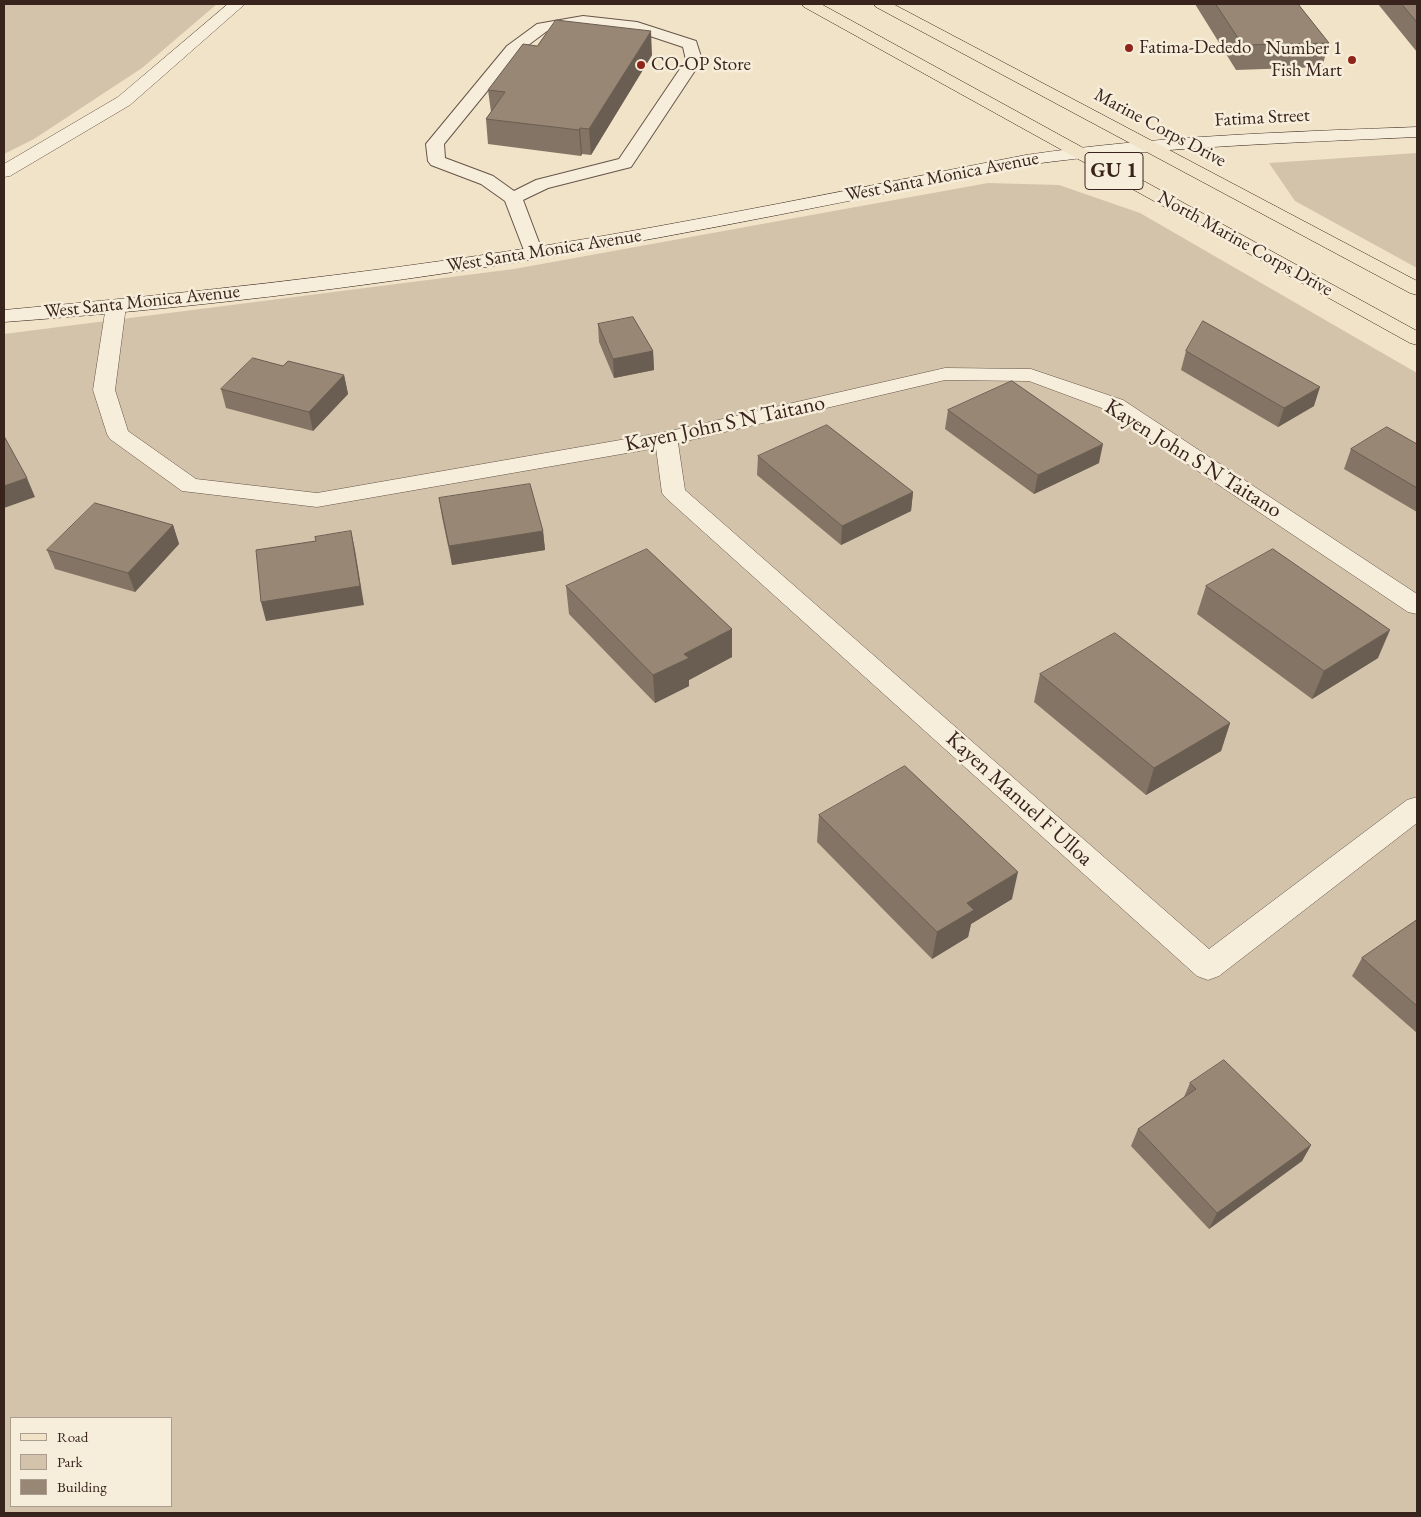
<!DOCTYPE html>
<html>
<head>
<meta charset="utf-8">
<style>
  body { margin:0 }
  #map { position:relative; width:1421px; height:1517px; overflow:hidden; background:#f1e3c7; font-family:"EB Garamond",serif }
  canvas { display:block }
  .frame { position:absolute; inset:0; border:5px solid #38241d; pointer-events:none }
  .legend { position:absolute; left:10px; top:1417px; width:162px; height:90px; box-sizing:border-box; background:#f6eddb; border:1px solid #aa9d8f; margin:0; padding:6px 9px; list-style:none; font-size:15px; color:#38241d }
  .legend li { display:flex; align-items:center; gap:10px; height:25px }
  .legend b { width:25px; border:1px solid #aa9d8f }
</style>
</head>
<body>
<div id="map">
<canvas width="1421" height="1517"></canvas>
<div class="frame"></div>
<ul class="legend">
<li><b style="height:6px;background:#f1e3c7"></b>Road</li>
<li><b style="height:14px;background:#d2c3aa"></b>Park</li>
<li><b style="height:14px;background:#988775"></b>Building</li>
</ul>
</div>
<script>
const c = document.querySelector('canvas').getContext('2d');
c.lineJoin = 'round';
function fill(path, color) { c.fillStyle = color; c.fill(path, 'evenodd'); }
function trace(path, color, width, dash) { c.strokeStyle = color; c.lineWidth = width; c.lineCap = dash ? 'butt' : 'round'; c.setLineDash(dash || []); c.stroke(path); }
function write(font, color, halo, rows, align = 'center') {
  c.font = font + ' "EB Garamond",serif'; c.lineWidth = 5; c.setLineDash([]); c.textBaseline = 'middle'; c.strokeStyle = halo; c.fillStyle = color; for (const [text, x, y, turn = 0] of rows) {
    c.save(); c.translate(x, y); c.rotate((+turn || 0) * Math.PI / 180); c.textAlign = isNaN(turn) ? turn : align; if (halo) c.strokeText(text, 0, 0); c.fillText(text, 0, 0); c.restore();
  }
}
const green = new Path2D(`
  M 4,4 L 217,4 L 142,68 L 34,139 L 4,154 Z
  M 1417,153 L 1417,268 L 1295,201 L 1269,163 Z
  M 988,183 L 1059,185 L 1140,213 L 1417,373 L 1417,1513 L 4,1513 L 4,334 L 514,269 ZM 11,1418 L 171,1418 L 171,1506 L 11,1506 Z`);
const lane = new Path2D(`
  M 583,16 L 637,22 L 696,41 L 702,60 L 631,167 L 548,188 L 523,200 L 543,253 L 541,257 L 534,259 L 527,257 L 525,253 L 505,201 L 481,184 L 431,165 L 428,161 L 426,144 L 507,46 L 537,24 ZM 583,26 L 635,31 L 683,47 L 686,60 L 619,159 L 536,180 L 514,191 L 493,176 L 445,158 L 444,144 L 519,52 L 547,31 Z`);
const street = new Path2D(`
  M 228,4 L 245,4 L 130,105 L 10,176 L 4,177 L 4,164 L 118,97 Z
  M 116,300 L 123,302 L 126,306 L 115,390 L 128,431 L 196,479 L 317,493 L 666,432 L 945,368 L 1031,369 L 1123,400 L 1417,594 L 1417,614 L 1408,612 L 1107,410 L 1029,381 L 945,380 L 678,443 L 685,490 L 1209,949 L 1407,800 L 1417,797 L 1417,823 L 1219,976 L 1208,980 L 1197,976 L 666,498 L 662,493 L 656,448 L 317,507 L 182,491 L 110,439 L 107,434 L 93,390 L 106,306 L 109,302 Z`);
const secondary = new Path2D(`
  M 1417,127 L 1417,137 C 1286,143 1156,147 1026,165 C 863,198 700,232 536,259 C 360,288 182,309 4,322 L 4,310 C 180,294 356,275 530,248 C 696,222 861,187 1026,155 C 1156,136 1286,132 1417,127 Z`);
const primary = new Path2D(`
  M 802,4 L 821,4 L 1417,331 L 1417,345 L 1410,343 L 804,7 Z
  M 874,4 L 893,4 L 1417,281 L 1417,295 L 1410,293 L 876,7 Z`);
const wall = new Path2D(`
  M 1195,4 L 1298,4 L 1329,43 L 1322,67 L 1236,70 Z
  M 1378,4 L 1417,4 L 1417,52 Z
  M 652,55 L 591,155 L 582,154 L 581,156 L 488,144 L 486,119 L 491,112 L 488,90 Z
  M 598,324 L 653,351 L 654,370 L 614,378 L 599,342 Z
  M 1186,351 L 1314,406 L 1278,427 L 1181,370 Z
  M 283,366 L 344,375 L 348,394 L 313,431 L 226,408 L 221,389 Z
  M 948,410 L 1099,463 L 1034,494 L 945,429 Z
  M 1417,444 L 1417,512 L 1344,469 L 1351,449 Z
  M 758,456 L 913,492 L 911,511 L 841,545 L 757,475 Z
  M 439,498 L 543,531 L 545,550 L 452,565 L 442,517 Z
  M 173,525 L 179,544 L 135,592 L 55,569 L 47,550 Z
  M 566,586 L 732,657 L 689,680 L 689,686 L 655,703 L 569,614 Z
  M 1206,586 L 1378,658 L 1312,699 L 1197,614 Z
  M 1040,674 L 1230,723 L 1221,751 L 1146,795 L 1034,702 Z
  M 819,815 L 1012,899 L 971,924 L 968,937 L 932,959 L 817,842 Z
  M 1417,920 L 1417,1033 L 1352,976 L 1362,958 Z
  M 1190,1083 L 1311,1145 L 1302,1161 L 1209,1229 L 1131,1146 L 1138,1129 L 1184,1097 Z`);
const shadedWall = new Path2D(`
  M 651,31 L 652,55 L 591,155 L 589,129 Z
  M 580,128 L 582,154 L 581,156 L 579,130 Z
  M 653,351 L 654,370 L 614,378 L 613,359 Z
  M 344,375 L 348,394 L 313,431 L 309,412 Z
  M 1320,387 L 1314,406 L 1278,427 L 1284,408 Z
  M 1103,444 L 1099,463 L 1034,494 L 1038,475 Z
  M 27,478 L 35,497 L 4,508 L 4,486 Z
  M 913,492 L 911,511 L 841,545 L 842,526 Z
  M 173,525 L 179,544 L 135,592 L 128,573 Z
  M 351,531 L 355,550 L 364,605 L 266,621 L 261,602 Z
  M 543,531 L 545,550 L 452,565 L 449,546 Z
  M 732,629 L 732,657 L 689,680 L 689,686 L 655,703 L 653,675 L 684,654 Z
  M 1390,630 L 1378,658 L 1312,699 L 1324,671 Z
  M 1230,723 L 1221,751 L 1146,795 L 1154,768 Z
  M 1018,872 L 1012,899 L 971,924 L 968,937 L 932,959 L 937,932 L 967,903 Z
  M 1311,1145 L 1302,1161 L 1209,1229 L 1217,1213 Z`);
const building = new Path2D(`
  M 1216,4 L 1298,4 L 1329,43 L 1243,45 Z
  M 1402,4 L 1417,4 L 1417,22 Z
  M 556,20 L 651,31 L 589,129 L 580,128 L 579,130 L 486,119 L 505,92 L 488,90 L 523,44 L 537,46 Z
  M 633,317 L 653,351 L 613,359 L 598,324 Z
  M 1203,321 L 1320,387 L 1284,408 L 1186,351 Z
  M 253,358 L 283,366 L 288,361 L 344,375 L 309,412 L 221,389 Z
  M 1012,381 L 1103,444 L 1038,475 L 948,410 Z
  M 827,425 L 913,492 L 842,526 L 758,456 Z
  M 1387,427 L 1417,444 L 1417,488 L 1351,449 Z
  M 4,436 L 27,478 L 4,486 Z
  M 530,484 L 543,531 L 449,546 L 439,498 Z
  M 95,503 L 173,525 L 128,573 L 47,550 Z
  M 351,531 L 360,586 L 261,602 L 256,550 L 316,541 L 315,537 Z
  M 647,549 L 732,629 L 684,654 L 689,658 L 653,675 L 566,586 Z
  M 1273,549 L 1390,630 L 1324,671 L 1206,586 Z
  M 1115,633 L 1230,723 L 1154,768 L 1040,674 Z
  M 905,766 L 1018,872 L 967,903 L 974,910 L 937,932 L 819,815 Z
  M 1417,920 L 1417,1006 L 1362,958 Z
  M 1224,1060 L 1311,1145 L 1217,1213 L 1138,1129 L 1196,1089 L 1190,1083 Z`);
const markers = [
  [1129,48,5,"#8f2418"],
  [1352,60,5,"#8f2418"],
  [641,65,5,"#8f2418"]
];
const farPoinames = [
  ["Fatima-Dededo",1139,48],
  ["Number 1",1342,49,"right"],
  ["Fish Mart",1342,71,"right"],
  ["CO-OP Store",651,65]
];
const farStreetnames = [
  ["Fatima Street",1262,118,-3],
  ["Marine Corps Drive",1160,128,28],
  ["West Santa Monica Avenue",942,177,-11],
  ["North Marine Corps Drive",1245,244,29],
  ["West Santa Monica Avenue",544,251,-9],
  ["West Santa Monica Avenue",142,302,-6]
];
const shields = [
  [1114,171,58]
];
const shieldNames = [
  ["GU 1",1114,171]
];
const streetNames = [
  ["Kayen John S N Taitano",725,424,-12],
  ["Kayen John S N Taitano",1193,459,32],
  ["Kayen Manuel F Ulloa",1019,799,42]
];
fill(green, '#d2c3aa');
trace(lane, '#665448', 2);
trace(street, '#665448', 1);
trace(secondary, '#38241d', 1);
trace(primary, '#38241d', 1);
fill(lane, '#f6eddb');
fill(street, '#f6eddb');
fill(secondary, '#f6eddb');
fill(primary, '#f1e3c7');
fill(wall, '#837465');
fill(shadedWall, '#6a5e52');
fill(building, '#988775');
trace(building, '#6a5e52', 1);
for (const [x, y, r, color] of markers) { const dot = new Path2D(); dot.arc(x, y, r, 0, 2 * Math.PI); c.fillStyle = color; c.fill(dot); trace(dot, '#f6eddb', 2); }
write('19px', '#38241d', '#f6eddb', farPoinames, 'left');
write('19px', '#38241d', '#f6eddb', farStreetnames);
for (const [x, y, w] of shields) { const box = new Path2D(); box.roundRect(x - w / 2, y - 18.5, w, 37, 4); c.fillStyle = '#f6eddb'; c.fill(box); trace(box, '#38241d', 1); }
write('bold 21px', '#38241d', null, shieldNames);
write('22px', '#38241d', '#f6eddb', streetNames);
</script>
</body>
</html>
